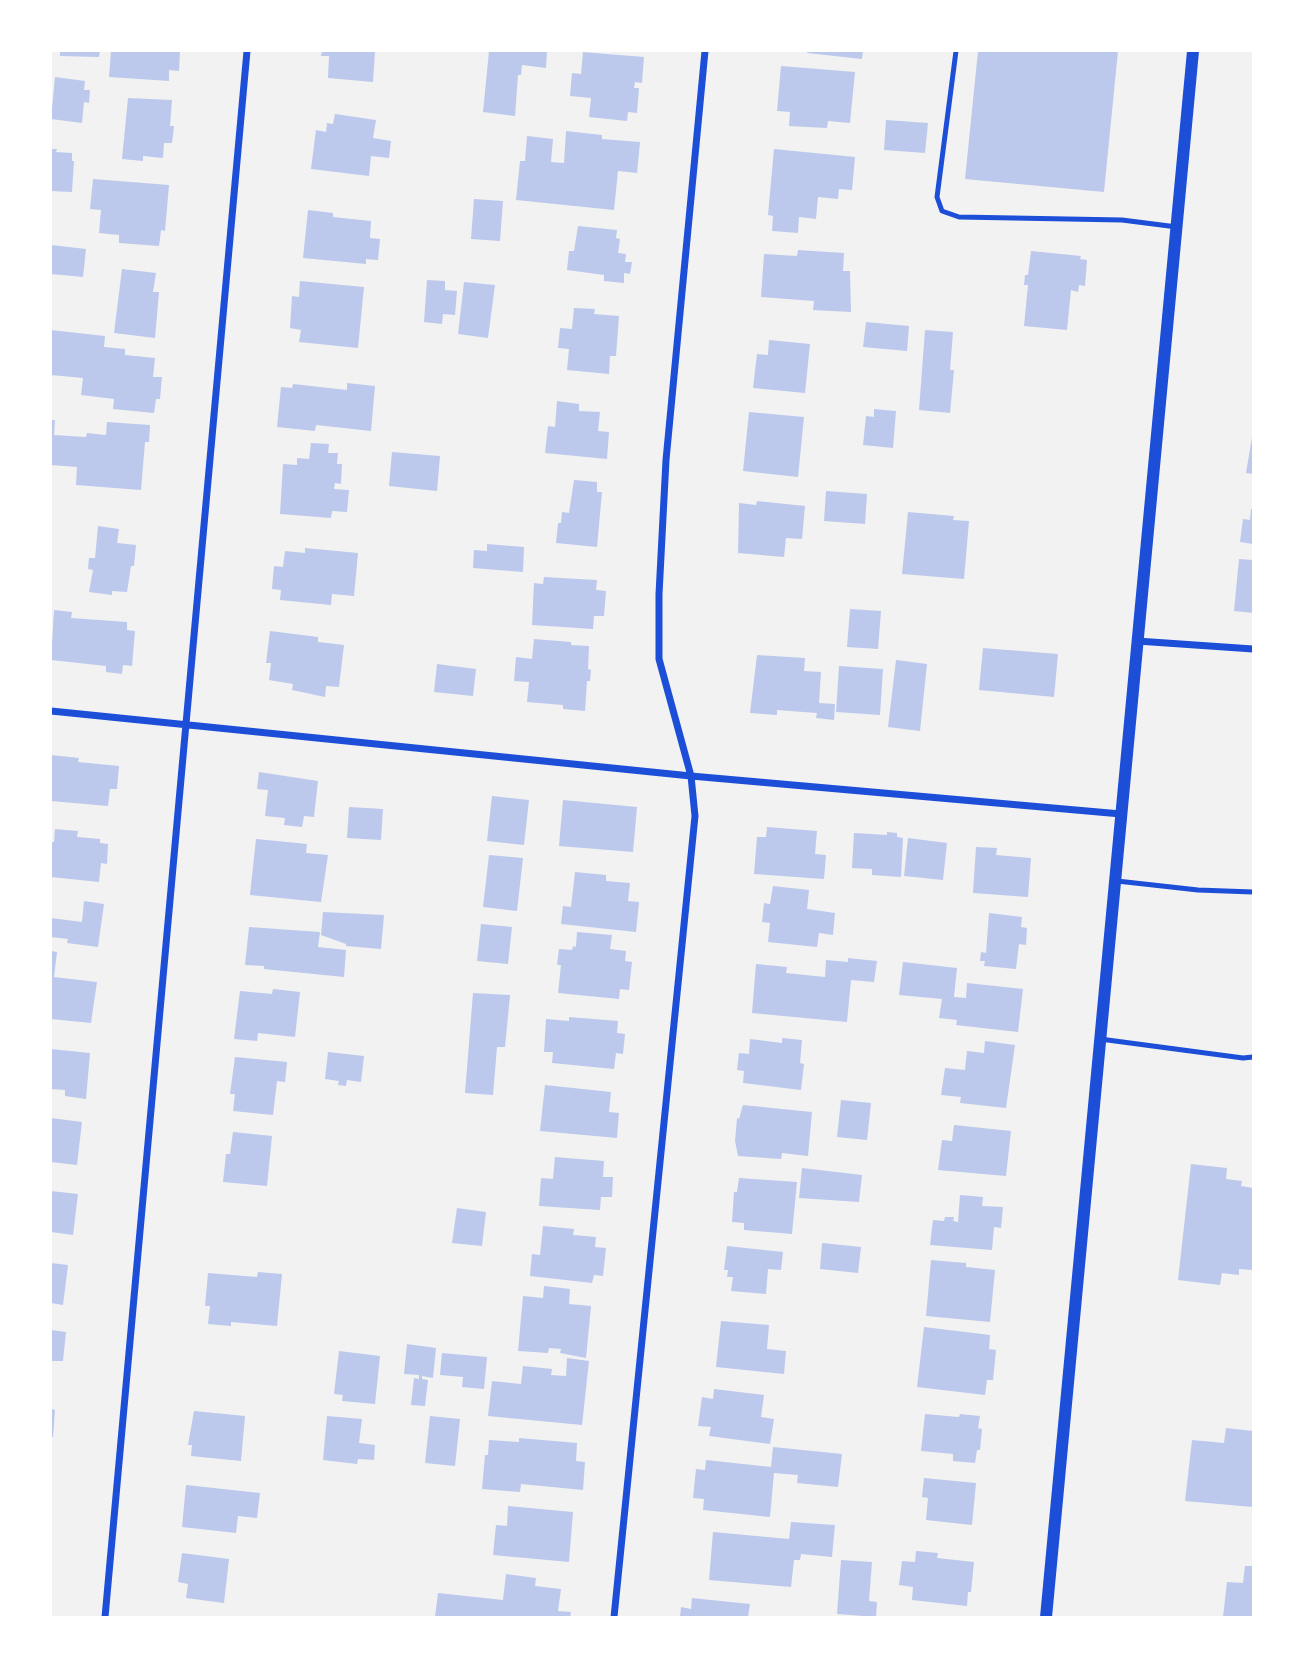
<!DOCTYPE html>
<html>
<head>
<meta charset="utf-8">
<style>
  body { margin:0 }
  #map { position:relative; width:1304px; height:1668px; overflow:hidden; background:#f2f2f2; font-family:"Varela Round",sans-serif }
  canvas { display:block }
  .frame { position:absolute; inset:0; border:52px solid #fff; pointer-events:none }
</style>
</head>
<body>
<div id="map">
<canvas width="1304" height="1668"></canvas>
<div class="frame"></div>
</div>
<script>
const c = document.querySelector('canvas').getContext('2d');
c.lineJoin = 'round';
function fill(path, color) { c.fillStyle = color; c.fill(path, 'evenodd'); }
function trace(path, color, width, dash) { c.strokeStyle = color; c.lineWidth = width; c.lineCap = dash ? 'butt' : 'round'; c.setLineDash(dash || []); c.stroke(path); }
const building = new Path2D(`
  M 60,51 L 100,51 L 99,57 L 60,56 Z
  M 111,51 L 180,51 L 179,71 L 169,70 L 169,81 L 109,77 Z
  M 322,51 L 375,51 L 373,82 L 328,78 L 329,56 L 321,56 Z
  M 489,51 L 547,51 L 546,68 L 522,65 L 521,75 L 518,75 L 515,116 L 483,112 Z
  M 807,51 L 863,51 L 862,59 L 807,53 Z
  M 978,51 L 1118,51 L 1104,192 L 965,179 Z
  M 583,52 L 644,57 L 642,83 L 635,82 L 634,88 L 639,88 L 637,113 L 628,112 L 627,121 L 589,117 L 591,98 L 570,96 L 572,73 L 581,74 Z
  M 781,66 L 855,72 L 850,123 L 828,121 L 827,128 L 789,126 L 790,112 L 777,111 Z
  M 55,77 L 85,81 L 84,90 L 90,90 L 89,103 L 84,102 L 82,123 L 51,119 Z
  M 128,98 L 172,100 L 170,126 L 174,126 L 172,143 L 164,143 L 163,158 L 143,156 L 143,161 L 122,159 Z
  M 335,114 L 376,120 L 373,138 L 391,141 L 389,158 L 371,156 L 369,176 L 311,169 L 316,130 L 326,132 L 327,123 L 333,124 Z
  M 886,120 L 928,123 L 925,153 L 884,150 Z
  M 566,131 L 602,135 L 602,139 L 640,142 L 637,173 L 618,171 L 614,210 L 516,200 L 520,161 L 525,161 L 527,136 L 553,139 L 551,162 L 564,163 Z
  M 51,149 L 57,149 L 56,152 L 72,153 L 72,161 L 74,161 L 72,192 L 51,191 Z
  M 774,149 L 855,157 L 852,190 L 839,189 L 838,199 L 818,197 L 816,219 L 799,217 L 798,233 L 772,231 L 773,216 L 768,215 Z
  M 93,179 L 169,185 L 165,231 L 161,230 L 159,246 L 119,243 L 119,235 L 99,233 L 101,210 L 90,209 Z
  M 474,199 L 503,201 L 500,241 L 471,239 Z
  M 308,210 L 333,213 L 333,217 L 371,221 L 370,238 L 380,239 L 378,260 L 366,259 L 366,264 L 303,258 Z
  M 578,226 L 617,230 L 616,238 L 620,239 L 618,253 L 626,254 L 625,262 L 632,262 L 630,274 L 624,273 L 624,283 L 604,281 L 604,275 L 567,270 L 569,251 L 574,251 Z
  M 51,245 L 86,249 L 83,277 L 51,274 Z
  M 798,250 L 844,253 L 843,271 L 850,271 L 851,312 L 813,310 L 814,301 L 761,297 L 764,254 L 797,256 Z
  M 1031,251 L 1081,256 L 1080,259 L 1087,260 L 1085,286 L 1079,285 L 1078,292 L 1071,290 L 1067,330 L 1024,326 L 1028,285 L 1024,285 L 1025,275 L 1028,275 Z
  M 122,269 L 156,273 L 153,292 L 159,292 L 155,338 L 114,333 Z
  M 427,280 L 445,281 L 445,290 L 457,291 L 455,315 L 443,314 L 442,324 L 424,322 Z
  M 300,281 L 364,287 L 358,348 L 299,342 L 301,330 L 290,328 L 292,296 L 299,297 Z
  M 464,282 L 495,285 L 488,338 L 458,334 Z
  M 574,308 L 595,309 L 594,314 L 619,316 L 616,356 L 610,356 L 609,374 L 567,370 L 569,349 L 558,348 L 560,328 L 572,329 Z
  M 866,322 L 909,326 L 907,351 L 863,347 Z
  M 51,330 L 105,336 L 104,347 L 125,349 L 125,355 L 155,358 L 153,377 L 162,377 L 160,399 L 156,399 L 154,413 L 113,409 L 114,399 L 81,395 L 83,378 L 51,375 Z
  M 925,330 L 953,332 L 950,370 L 954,370 L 950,413 L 919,410 Z
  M 769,340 L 810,344 L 805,393 L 753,388 L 757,354 L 768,355 Z
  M 347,383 L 375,386 L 371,431 L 316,425 L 315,431 L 277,427 L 281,387 L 292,388 L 293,384 L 347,390 Z
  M 557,401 L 579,404 L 579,411 L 600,412 L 598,431 L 609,432 L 607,459 L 545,453 L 548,426 L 555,427 Z
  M 874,409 L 896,411 L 893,448 L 863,445 L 866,416 L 874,417 Z
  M 749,412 L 804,417 L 798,477 L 743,471 Z
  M 51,420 L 55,420 L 54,435 L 86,437 L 87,433 L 106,435 L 107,422 L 150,425 L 149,442 L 145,442 L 141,490 L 76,485 L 77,467 L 51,465 Z
  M 1252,437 L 1253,437 L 1253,474 L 1246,473 Z
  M 311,443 L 329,444 L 328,453 L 338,453 L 337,464 L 342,464 L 341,484 L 335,483 L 334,489 L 349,490 L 347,512 L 332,511 L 331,518 L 280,514 L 283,464 L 297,465 L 297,458 L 309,459 Z
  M 392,452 L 440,456 L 437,491 L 389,486 Z
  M 574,480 L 597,482 L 597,492 L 602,492 L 597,547 L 556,543 L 558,523 L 561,523 L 562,512 L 569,513 Z
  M 826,491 L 867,494 L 865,524 L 824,521 Z
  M 757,501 L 805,506 L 802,539 L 786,538 L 784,557 L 738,553 L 739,503 L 756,505 Z
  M 1251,509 L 1253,509 L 1253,544 L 1240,542 L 1243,519 L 1250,520 Z
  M 908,512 L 954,516 L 953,520 L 969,521 L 964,579 L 902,574 Z
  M 98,526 L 119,529 L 117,543 L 136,545 L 134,566 L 131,566 L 127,592 L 112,591 L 112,595 L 89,592 L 93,570 L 88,569 L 89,558 L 95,558 Z
  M 487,544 L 524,547 L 523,572 L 473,568 L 474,550 L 487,551 Z
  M 305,548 L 358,553 L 354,596 L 332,594 L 331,605 L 280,600 L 281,590 L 272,589 L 274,566 L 283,567 L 285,551 L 305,553 Z
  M 1239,559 L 1253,560 L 1253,613 L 1234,611 Z
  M 544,577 L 597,580 L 596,590 L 606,591 L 604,616 L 594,616 L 593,629 L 532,625 L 534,583 L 543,584 Z
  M 850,609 L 881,611 L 878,649 L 847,647 Z
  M 54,610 L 72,612 L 71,618 L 127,622 L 127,630 L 135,631 L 132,666 L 123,665 L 122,674 L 106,672 L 106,666 L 51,660 Z
  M 270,631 L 318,637 L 318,642 L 344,645 L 339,687 L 326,686 L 325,697 L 292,690 L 293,684 L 269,680 L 271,663 L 266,663 Z
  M 534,639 L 571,642 L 571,645 L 589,646 L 588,669 L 591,670 L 590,681 L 587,681 L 585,711 L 563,709 L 563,705 L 527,702 L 529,682 L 514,681 L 516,657 L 532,659 Z
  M 983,648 L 1058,654 L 1054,697 L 979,690 Z
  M 757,655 L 805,658 L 804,671 L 821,672 L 819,703 L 835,704 L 834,720 L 816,718 L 817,713 L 777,710 L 777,715 L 750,713 Z
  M 896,660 L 927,664 L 920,731 L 888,727 Z
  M 437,664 L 476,669 L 473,696 L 434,692 Z
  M 839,666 L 883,669 L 880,715 L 836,712 Z
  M 51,755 L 79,758 L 78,762 L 119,766 L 117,789 L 110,789 L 108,806 L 51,801 Z
  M 259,772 L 318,781 L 314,817 L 304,816 L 302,827 L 284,825 L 285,818 L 265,816 L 268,790 L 257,789 Z
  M 492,796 L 529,800 L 524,845 L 487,841 Z
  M 563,800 L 637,807 L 633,852 L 559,846 Z
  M 349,807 L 383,809 L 381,840 L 347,838 Z
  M 767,827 L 817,831 L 815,854 L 826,855 L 824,879 L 754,874 L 757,837 L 766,837 Z
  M 55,829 L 78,831 L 77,837 L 100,839 L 100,843 L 108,844 L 107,864 L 101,863 L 99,882 L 51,877 L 51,842 L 54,842 Z
  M 887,832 L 897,833 L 897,837 L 903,838 L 901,877 L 872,875 L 872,869 L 852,868 L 854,833 L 887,835 Z
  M 908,838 L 947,843 L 943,880 L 904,876 Z
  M 256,839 L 307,844 L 306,853 L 328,855 L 321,902 L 250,895 Z
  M 976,847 L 997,848 L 996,855 L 1031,858 L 1028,897 L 973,893 Z
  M 489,855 L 523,858 L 517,911 L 483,907 Z
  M 575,872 L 606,875 L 606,881 L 630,883 L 628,901 L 639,902 L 636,932 L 561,924 L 563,906 L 571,907 Z
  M 773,886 L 809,890 L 807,909 L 835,913 L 833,935 L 819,933 L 817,947 L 768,942 L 770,923 L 762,922 L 764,903 L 770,904 Z
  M 84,901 L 104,904 L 98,947 L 67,943 L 68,939 L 51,937 L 51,918 L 82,922 Z
  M 323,912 L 384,915 L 381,949 L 346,946 L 346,944 L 321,935 Z
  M 989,913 L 1022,917 L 1021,927 L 1027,928 L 1026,945 L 1019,944 L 1016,969 L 984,966 L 985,961 L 980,961 L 981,952 L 986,953 Z
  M 481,924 L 512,927 L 508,964 L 477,961 Z
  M 249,927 L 320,932 L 318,947 L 346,950 L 344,977 L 264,969 L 264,966 L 245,965 Z
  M 577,932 L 612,935 L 610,949 L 626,951 L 625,961 L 632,962 L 629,990 L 620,989 L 619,999 L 558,993 L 561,965 L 557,965 L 559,949 L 572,950 L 573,946 L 576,947 Z
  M 51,951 L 57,952 L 54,977 L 97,982 L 91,1023 L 51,1019 Z
  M 848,958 L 877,961 L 874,982 L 851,980 L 847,1022 L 752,1013 L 756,964 L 787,967 L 786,973 L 825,977 L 826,960 L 848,962 Z
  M 903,962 L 957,968 L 954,997 L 966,998 L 967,983 L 1023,989 L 1018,1032 L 956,1025 L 957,1020 L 939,1018 L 942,999 L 899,995 Z
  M 273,989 L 300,992 L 295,1037 L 258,1033 L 257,1041 L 234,1039 L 240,991 L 272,994 Z
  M 473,993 L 510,995 L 505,1047 L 497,1047 L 493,1095 L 465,1093 Z
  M 569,1017 L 618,1021 L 617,1033 L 625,1034 L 623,1054 L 616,1053 L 614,1069 L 552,1063 L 553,1052 L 544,1052 L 546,1019 L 569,1021 Z
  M 782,1038 L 802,1040 L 800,1063 L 804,1064 L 801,1090 L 743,1083 L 744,1071 L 737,1070 L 739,1053 L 749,1054 L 750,1039 L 782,1043 Z
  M 985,1041 L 1015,1045 L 1006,1108 L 960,1103 L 961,1097 L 941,1095 L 945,1068 L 965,1070 L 967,1051 L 984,1053 Z
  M 51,1049 L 90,1053 L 86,1099 L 65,1096 L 65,1090 L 51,1089 Z
  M 328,1052 L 364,1056 L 361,1082 L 347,1080 L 346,1086 L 338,1085 L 339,1081 L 325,1079 Z
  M 235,1057 L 287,1062 L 285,1082 L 277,1081 L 273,1115 L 233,1111 L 235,1094 L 230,1094 Z
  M 545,1085 L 611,1092 L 609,1112 L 619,1113 L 617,1138 L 540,1131 Z
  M 841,1100 L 871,1103 L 867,1140 L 837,1137 Z
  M 743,1105 L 812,1112 L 808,1156 L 782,1153 L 781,1159 L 738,1156 L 735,1141 L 737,1118 L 739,1119 Z
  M 51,1118 L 82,1122 L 77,1165 L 51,1162 Z
  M 954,1125 L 1011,1131 L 1006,1176 L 938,1170 L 942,1140 L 952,1141 Z
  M 233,1132 L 272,1136 L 267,1186 L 223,1182 L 226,1154 L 230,1154 Z
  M 555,1157 L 604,1161 L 603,1177 L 613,1177 L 612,1197 L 601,1197 L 600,1210 L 539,1206 L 541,1178 L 553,1179 Z
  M 1191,1164 L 1227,1168 L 1226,1179 L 1242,1181 L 1241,1186 L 1253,1188 L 1253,1270 L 1239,1269 L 1239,1275 L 1222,1273 L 1220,1285 L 1178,1280 Z
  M 802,1168 L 862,1175 L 859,1202 L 799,1198 Z
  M 739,1178 L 797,1182 L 792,1234 L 744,1230 L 744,1223 L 732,1222 L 734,1192 L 737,1192 Z
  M 51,1191 L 78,1194 L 73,1235 L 51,1232 Z
  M 960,1195 L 983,1197 L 982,1206 L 1003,1207 L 1001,1228 L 994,1227 L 992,1250 L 930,1245 L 933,1220 L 944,1221 L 945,1217 L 954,1217 L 953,1221 L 958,1222 Z
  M 457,1208 L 486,1212 L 482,1246 L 452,1243 Z
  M 543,1226 L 574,1229 L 573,1235 L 596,1237 L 595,1247 L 606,1248 L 603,1276 L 594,1275 L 592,1283 L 530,1276 L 532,1254 L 540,1255 Z
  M 822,1243 L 861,1247 L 858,1273 L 820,1269 Z
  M 727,1246 L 783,1252 L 781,1270 L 768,1269 L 766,1294 L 731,1291 L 733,1277 L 727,1277 L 728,1270 L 724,1270 Z
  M 931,1260 L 966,1263 L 966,1267 L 995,1270 L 990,1322 L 926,1316 Z
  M 51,1263 L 68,1265 L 63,1305 L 51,1303 Z
  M 258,1272 L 282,1274 L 277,1326 L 231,1322 L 231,1326 L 208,1324 L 210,1306 L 205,1306 L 208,1273 L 257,1277 Z
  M 544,1286 L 570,1289 L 569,1304 L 591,1306 L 586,1358 L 560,1353 L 561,1349 L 549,1348 L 548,1353 L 518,1351 L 523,1296 L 543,1298 Z
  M 721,1321 L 769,1325 L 767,1349 L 786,1351 L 784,1374 L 716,1367 Z
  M 924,1327 L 990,1335 L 989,1349 L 996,1350 L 993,1380 L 987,1380 L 985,1395 L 917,1387 Z
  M 51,1330 L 66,1332 L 63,1361 L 51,1361 Z
  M 407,1344 L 436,1348 L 433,1378 L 422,1376 L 422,1379 L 428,1380 L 425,1406 L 411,1405 L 414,1378 L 419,1379 L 419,1375 L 404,1374 Z
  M 339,1351 L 380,1356 L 375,1404 L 342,1401 L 343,1395 L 334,1394 Z
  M 442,1353 L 487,1357 L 484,1389 L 462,1387 L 463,1377 L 440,1375 Z
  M 567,1358 L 589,1361 L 582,1425 L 488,1416 L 492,1381 L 521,1384 L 523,1366 L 552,1369 L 551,1375 L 566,1376 Z
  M 714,1389 L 764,1395 L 761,1417 L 774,1419 L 770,1444 L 709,1436 L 711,1427 L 698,1426 L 702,1397 L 713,1399 Z
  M 51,1409 L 55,1410 L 53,1437 L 51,1437 Z
  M 194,1411 L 245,1416 L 241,1461 L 191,1456 L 192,1445 L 188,1445 Z
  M 925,1414 L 959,1417 L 960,1414 L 980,1416 L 978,1428 L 982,1429 L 980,1450 L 977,1450 L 975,1463 L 953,1461 L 953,1454 L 921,1451 Z
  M 327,1416 L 362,1419 L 359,1443 L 375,1445 L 374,1460 L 358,1459 L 357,1464 L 323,1460 Z
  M 430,1416 L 460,1419 L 455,1466 L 425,1463 Z
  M 1226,1428 L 1253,1431 L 1253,1507 L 1185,1501 L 1192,1440 L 1224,1443 Z
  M 519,1438 L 577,1443 L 576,1461 L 585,1462 L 583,1490 L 521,1484 L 520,1492 L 482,1489 L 485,1455 L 488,1455 L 489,1440 L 519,1442 Z
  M 773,1447 L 842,1454 L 838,1487 L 797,1483 L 798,1475 L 774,1473 L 770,1517 L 703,1510 L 704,1499 L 693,1498 L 696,1469 L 705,1470 L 706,1460 L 771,1467 Z
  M 924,1478 L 976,1483 L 972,1525 L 926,1520 L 928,1498 L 922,1497 Z
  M 186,1485 L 260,1493 L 257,1518 L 238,1516 L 236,1533 L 182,1527 Z
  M 508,1506 L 573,1512 L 569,1562 L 493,1555 L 496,1525 L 507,1526 Z
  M 791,1522 L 835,1525 L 832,1557 L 801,1554 L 800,1560 L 794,1560 L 791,1587 L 709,1580 L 713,1532 L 789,1539 Z
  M 916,1551 L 938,1553 L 937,1558 L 974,1562 L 971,1592 L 968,1592 L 967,1606 L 912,1600 L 913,1587 L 899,1585 L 902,1561 L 915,1562 Z
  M 182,1553 L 229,1559 L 224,1603 L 186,1598 L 188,1584 L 178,1582 Z
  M 841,1560 L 872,1562 L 869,1601 L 877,1602 L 876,1617 L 837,1614 Z
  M 1245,1566 L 1253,1566 L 1253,1617 L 1223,1617 L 1227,1582 L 1243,1583 Z
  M 506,1574 L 536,1578 L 535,1586 L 561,1589 L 558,1611 L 571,1612 L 570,1617 L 435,1617 L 438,1593 L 503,1600 Z
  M 692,1598 L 750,1604 L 748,1617 L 680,1617 L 681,1607 L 691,1609 Z`);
const service = new Path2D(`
  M 956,51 L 937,197 L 942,211 L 959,217 L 1122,220 L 1177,227
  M 1117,881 L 1198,890 L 1253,892
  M 1100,1039 L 1243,1058 L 1253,1057`);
const minor = new Path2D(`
  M 1137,641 L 1253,649
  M 51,711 L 691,776 L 1121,814
  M 105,1617 L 247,51
  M 614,1617 L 695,816 L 691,776 L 659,659 L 659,594 L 666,460 L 705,51`);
const tertiary = new Path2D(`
  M 1046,1617 L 1193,51`);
fill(building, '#bdc9ec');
trace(service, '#1d4ed8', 5);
trace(minor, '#1d4ed8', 7);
trace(tertiary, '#1d4ed8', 12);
</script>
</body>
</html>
